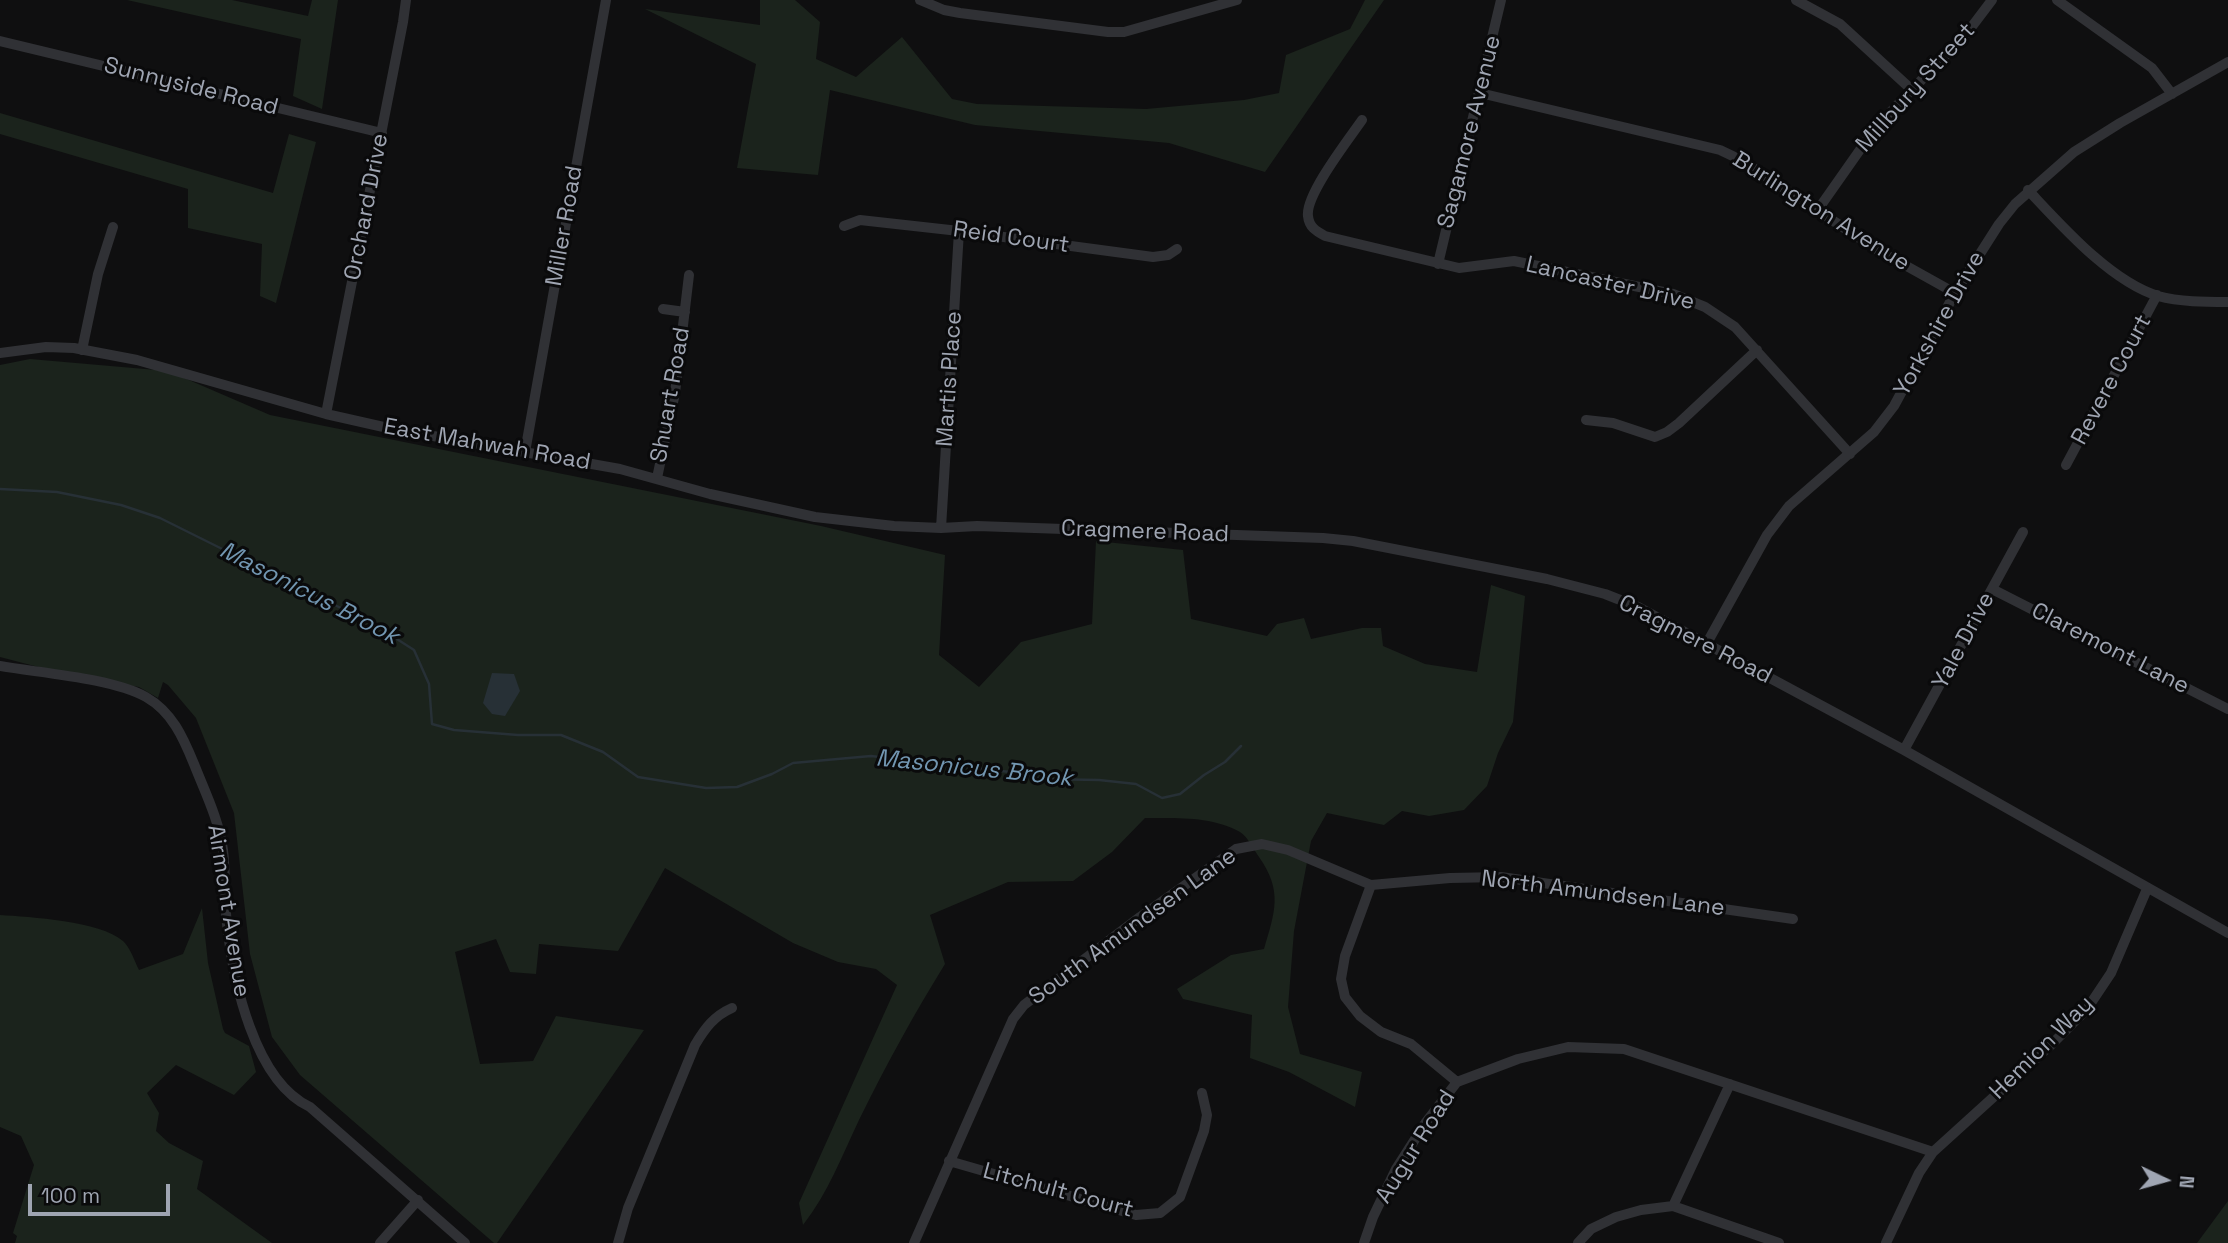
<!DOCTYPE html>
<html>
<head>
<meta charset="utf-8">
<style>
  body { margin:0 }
  #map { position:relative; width:2228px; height:1243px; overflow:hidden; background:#0f0f10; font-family:"Space Grotesk",sans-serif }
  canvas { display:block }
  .north { position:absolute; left:2130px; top:1145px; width:70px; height:70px; -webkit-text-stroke:5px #0a0a0b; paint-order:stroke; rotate:95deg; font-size:19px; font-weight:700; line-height:28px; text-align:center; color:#9fa5b2 }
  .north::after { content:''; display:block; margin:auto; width:24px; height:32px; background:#9fa5b2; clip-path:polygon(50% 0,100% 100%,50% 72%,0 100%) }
  .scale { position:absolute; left:28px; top:1184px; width:142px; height:32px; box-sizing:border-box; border:4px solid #9fa5b2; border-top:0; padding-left:9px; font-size:21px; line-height:24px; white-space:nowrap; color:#9fa5b2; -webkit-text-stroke:5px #0a0a0b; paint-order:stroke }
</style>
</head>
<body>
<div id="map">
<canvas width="2228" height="1243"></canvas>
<div class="north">N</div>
<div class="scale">100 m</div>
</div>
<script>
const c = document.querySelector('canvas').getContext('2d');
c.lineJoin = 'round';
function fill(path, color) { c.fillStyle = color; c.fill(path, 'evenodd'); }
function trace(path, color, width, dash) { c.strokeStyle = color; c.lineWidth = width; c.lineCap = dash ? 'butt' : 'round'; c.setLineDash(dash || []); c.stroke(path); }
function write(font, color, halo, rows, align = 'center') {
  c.font = font + ' "Space Grotesk",sans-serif'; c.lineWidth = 6; c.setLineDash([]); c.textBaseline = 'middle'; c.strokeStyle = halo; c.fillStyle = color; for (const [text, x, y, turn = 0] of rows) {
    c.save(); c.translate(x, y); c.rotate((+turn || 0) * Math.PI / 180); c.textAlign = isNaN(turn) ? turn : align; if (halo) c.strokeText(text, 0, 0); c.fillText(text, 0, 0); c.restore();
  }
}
const green = new Path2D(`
  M 127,0 L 232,0 L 308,16 L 312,0 L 338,0 L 322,109 L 293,96 L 301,39 Z
  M 760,0 L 795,0 L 820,22 L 816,59 L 856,77 L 902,37 L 952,99 L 977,104 L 1146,109 L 1244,100 L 1279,93 L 1286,55 L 1350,29 L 1365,0 L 1384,0 L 1265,172 L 1169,143 L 975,125 L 830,90 L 818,175 L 737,168 L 756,64 L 645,9 L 760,25 Z
  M 0,113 L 273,193 L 289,134 L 316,142 L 276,303 L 260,296 L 262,244 L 188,228 L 188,189 L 0,134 Z
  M 30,359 L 168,371 L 270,415 L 821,526 L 945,555 L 939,655 L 979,687 L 1021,642 L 1092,624 L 1096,541 L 1183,550 L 1191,619 L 1267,636 L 1277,624 L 1304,618 L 1311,639 L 1362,628 L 1381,628 L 1383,646 L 1425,664 L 1477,672 L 1491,585 L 1525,596 L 1513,722 L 1498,753 L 1487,786 L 1464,810 L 1429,816 L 1402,811 L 1384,825 L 1327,813 L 1311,841 L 1294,931 L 1288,1007 L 1300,1054 L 1362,1072 L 1355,1107 L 1289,1072 L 1250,1058 L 1252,1015 L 1183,999 L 1177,989 L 1231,955 L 1264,949 C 1275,912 1283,891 1259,857 C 1254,850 1247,836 1240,832 C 1212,816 1176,818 1145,818 L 1112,852 L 1073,881 L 1008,882 L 930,915 L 945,964 C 914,1014 885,1067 859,1120 C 842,1156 828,1193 803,1225 L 799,1203 L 897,985 L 876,969 L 838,962 L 793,943 L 665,868 L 618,951 L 539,944 L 536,974 L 510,972 L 496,939 L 455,952 L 480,1064 L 533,1061 L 556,1016 L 644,1030 L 497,1243 L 494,1243 L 300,1075 L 272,1037 L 250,954 L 234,813 L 196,718 L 168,685 L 163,682 L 158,698 L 139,687 L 73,676 L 0,657 L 0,365 Z
  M 202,908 L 208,963 L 223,1029 L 225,1033 L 249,1046 L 256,1072 L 234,1095 L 176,1065 L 147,1093 L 159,1113 L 156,1131 L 169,1143 L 203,1161 L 197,1189 L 272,1243 L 15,1243 L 17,1236 L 13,1233 L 34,1165 L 21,1136 L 0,1127 L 0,915 C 30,917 100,921 123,941 C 130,947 135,962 139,970 L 183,954 Z
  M 2228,1201 L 2228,1243 L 2197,1243 Z`);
const water = new Path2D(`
  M 492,673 L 514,674 L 520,691 L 505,716 L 492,714 L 483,703 Z`);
const stream = new Path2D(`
  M 0,489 L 57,492 L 121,505 L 160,518 L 375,625 L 414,650 L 429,684 L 432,724 L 454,730 L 518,735 L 561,735 L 603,752 L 638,777 L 706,788 L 737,787 L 772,774 L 793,763 L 871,756 L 1010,772 L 1042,779 L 1099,780 L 1136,784 L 1162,798 L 1180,794 L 1204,775 L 1225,762 L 1241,746`);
const minor = new Path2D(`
  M 920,0 L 944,10 L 960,13 L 1108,32 L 1124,32 L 1237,0
  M 1796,0 L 1840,24 L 1912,90
  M 2057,0 L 2152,68 L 2172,94
  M 0,41 L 382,133
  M 1480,93 L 1720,150 L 1741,160 L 1876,249 L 1955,293
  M 1362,120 C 1349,139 1305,195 1308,216 C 1309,227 1316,231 1325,236 L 1459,268 L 1514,261 L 1673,294 L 1705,307 L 1735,327 L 1850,454
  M 2028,190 C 2062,226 2110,281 2158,296 C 2180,302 2205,302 2228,302
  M 1817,211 L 1876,127 L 1967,33 L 1992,0
  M 844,226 L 860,220 L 959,231 L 1153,257 L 1168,255 L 1177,249
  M 1438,264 L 1501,0
  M 663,309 L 685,312
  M 82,350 L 98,274 L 113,227
  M 0,353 L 46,347 L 74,348 L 137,360 L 326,414 L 388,428 L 620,469 L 710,494 L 815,517 L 894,526 L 941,528 L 977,526 L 1323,538 L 1353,541 L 1547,579 L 1605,594 L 1638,607 L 1904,750 L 2228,933
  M 326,414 L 403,22 L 406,0
  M 1586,420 L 1613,423 L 1655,437 L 1667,432 L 1679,423 L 1757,350
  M 525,452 L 606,0
  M 2066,465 L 2157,295
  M 657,478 L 675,393 L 689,275
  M 941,528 L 959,231
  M 1992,589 L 2228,709
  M 1707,643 L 1767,535 L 1789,506 L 1874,432 L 1894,406 L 1955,293 L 1999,224 L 2015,204 L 2074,152 L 2120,123 L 2228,62
  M 0,666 C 40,673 112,678 146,697 C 172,712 183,737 194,764 C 205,792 219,820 223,850 C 226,875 224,900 227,924 C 233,980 254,1081 310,1107 L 465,1243
  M 1904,750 L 2023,532
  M 1371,885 L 1345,956 L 1341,979 L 1345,997 L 1360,1016 L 1381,1032 L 1411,1044 L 1457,1082
  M 949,1161 L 1136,1215 L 1160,1213 L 1180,1197 L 1204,1131 L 1207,1115 L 1202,1093
  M 1673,1206 L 1730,1084
  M 380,1243 L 418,1200
  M 618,1243 L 628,1208 L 695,1045 C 705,1028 714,1016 732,1008
  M 914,1243 L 1013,1019 L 1024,1005 L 1140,917 L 1236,849 L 1262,844 L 1288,850 L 1371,885 L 1450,878 L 1501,877 L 1793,919
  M 1364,1243 L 1373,1217 L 1396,1169 L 1426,1122 L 1457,1082 L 1518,1059 L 1568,1047 L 1624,1049 L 1933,1152
  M 1578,1243 L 1591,1229 L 1616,1217 L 1641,1210 L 1673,1206 L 1779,1243
  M 1886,1243 L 1919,1173 L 1933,1152 L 2052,1044 L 2087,1009 L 2111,973 L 2147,889`);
const streetNames = [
  ["Sunnyside Road",191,87,14],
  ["Millbury Street",1916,88,-48],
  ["Sagamore Avenue",1470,132,-76],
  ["Orchard Drive",367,207,-79],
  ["Burlington Avenue",1821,212,32],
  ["Miller Road",565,226,-80],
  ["Reid Court",1011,238,8],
  ["Lancaster Drive",1610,284,13],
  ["Yorkshire Drive",1940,324,-61],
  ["Martis Place",950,379,-86],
  ["Revere Court",2112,380,-62],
  ["Shuart Road",671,395,-80],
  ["East Mahwah Road",487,445,10],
  ["Cragmere Road",1145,532,2],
  ["Cragmere Road",1695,640,27],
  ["Yale Drive",1964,641,-62],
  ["Claremont Lane",2110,649,27],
  ["North Amundsen Lane",1603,894,7],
  ["Airmont Avenue",228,911,81],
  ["South Amundsen Lane",1133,927,-36],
  ["Hemion Way",2042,1048,-45],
  ["Augur Road",1416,1147,-58],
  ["Litchult Court",1058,1191,15]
];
const waterNames = [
  ["Masonicus Brook",309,594,27],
  ["Masonicus Brook",974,769,6]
];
fill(green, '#1b231c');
fill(water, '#273036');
trace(stream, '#273036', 2.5);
trace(minor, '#303135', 10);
write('23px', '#9fa5b2', '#0a0a0b', streetNames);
write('italic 24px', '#7296b1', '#0a0a0b', waterNames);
</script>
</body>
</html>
